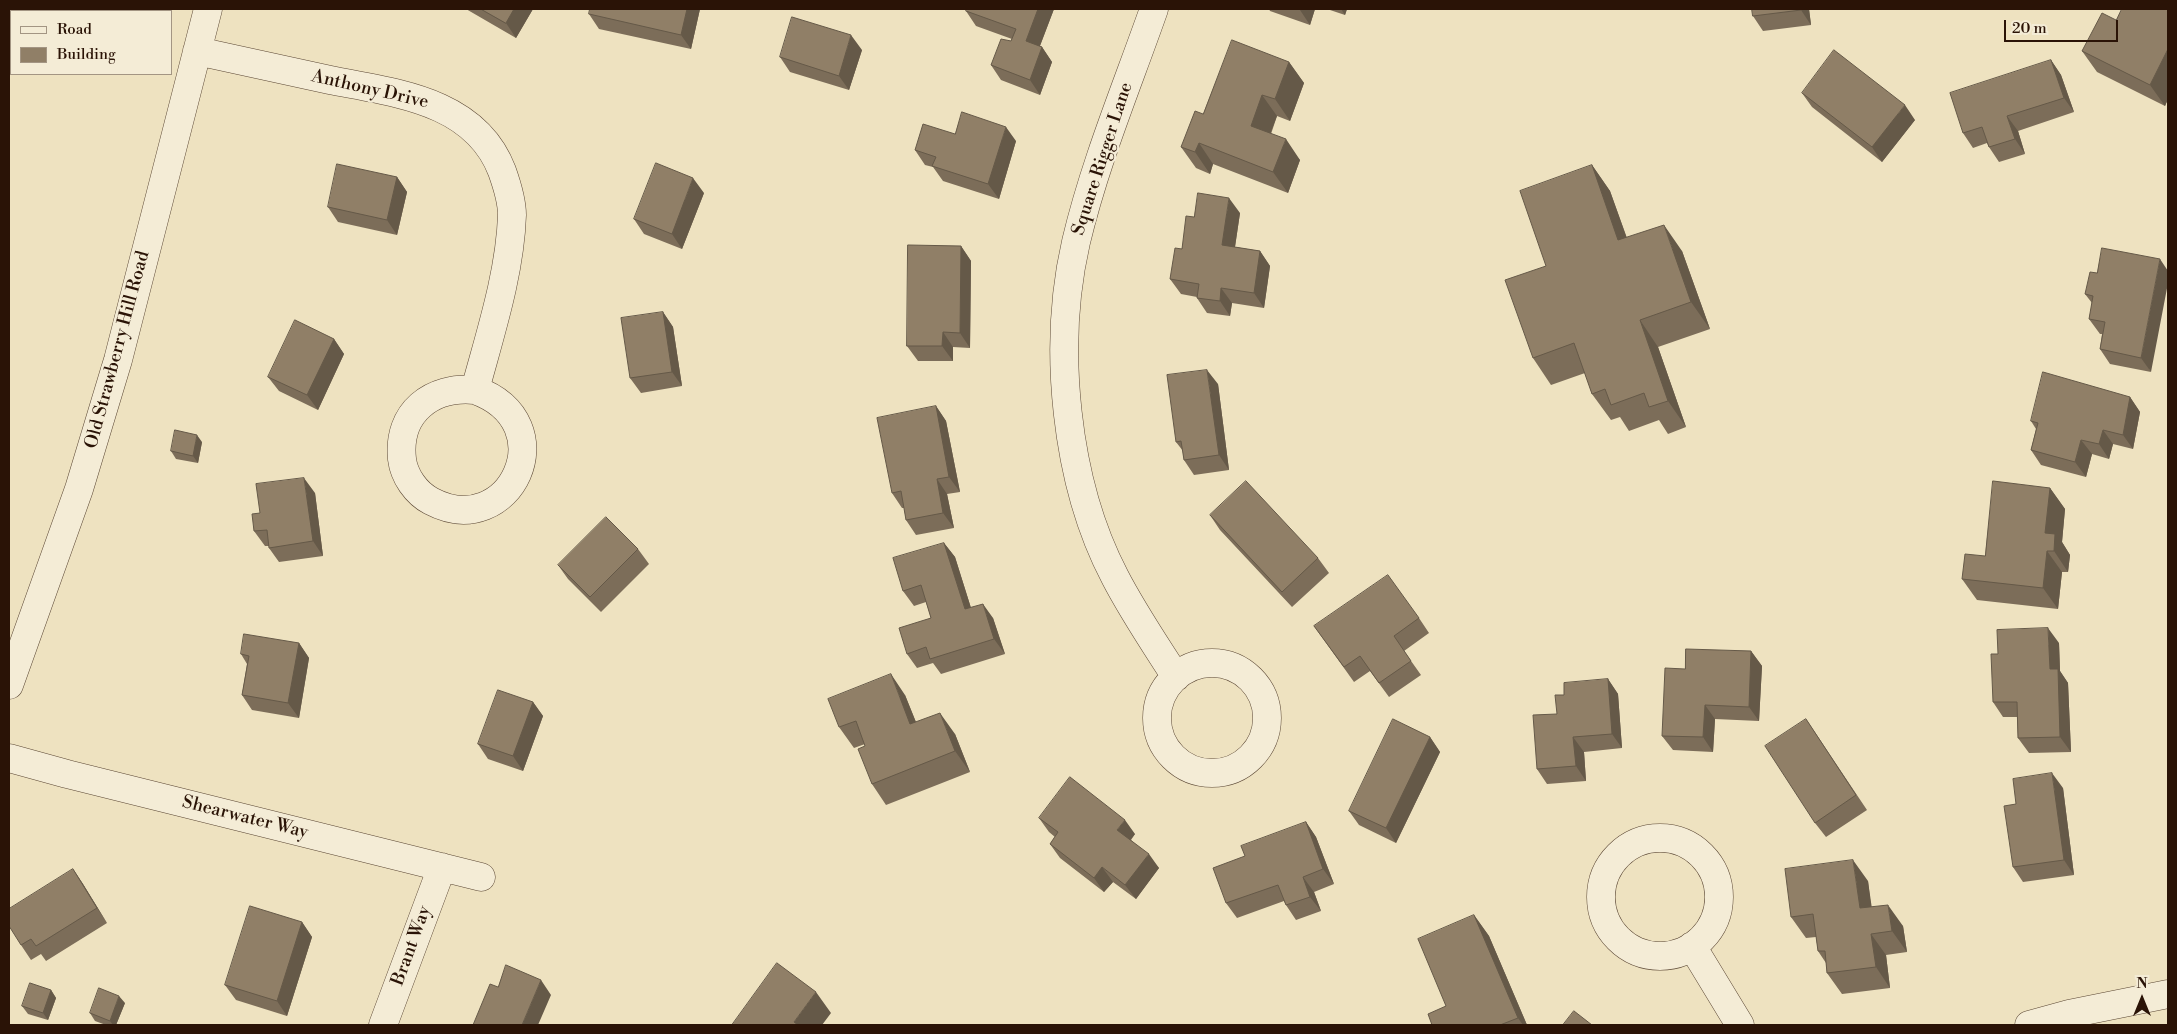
<!DOCTYPE html>
<html>
<head>
<meta charset="utf-8">
<style>
  body { margin:0 }
  #map { position:relative; width:2177px; height:1034px; overflow:hidden; background:#eee2c0; font-family:"Libre Bodoni",serif }
  canvas { display:block }
  .frame { position:absolute; inset:0; border:10px solid #2a1306; pointer-events:none }
  .legend { position:absolute; left:10px; top:10px; width:162px; height:65px; box-sizing:border-box; background:#f4ecd6; border:1px solid #a39583; margin:0; padding:6px 9px; list-style:none; font-size:15px; color:#2a1306 }
  .legend li { display:flex; align-items:center; gap:10px; height:25px }
  .legend b { width:25px; border:1px solid #a39583 }
  .north { position:absolute; left:2117px; top:974px; width:50px; height:50px; -webkit-text-stroke:4px #f4ecd6; paint-order:stroke; rotate:0deg; font-size:14px; font-weight:700; line-height:20px; text-align:center; color:#2a1306 }
  .north::after { content:''; display:block; margin:auto; width:18px; height:22px; background:#2a1306; clip-path:polygon(50% 0,100% 100%,50% 72%,0 100%) }
  .scale { position:absolute; left:2004px; top:20px; width:114px; height:22px; box-sizing:border-box; border:2px solid #2a1306; border-top:0; padding-left:6px; font-size:15px; line-height:18px; white-space:nowrap; color:#2a1306; -webkit-text-stroke:4px #f4ecd6; paint-order:stroke }
</style>
</head>
<body>
<div id="map">
<canvas width="2177" height="1034"></canvas>
<div class="frame"></div>
<ul class="legend">
<li><b style="height:6px;background:#f4ecd6"></b>Road</li>
<li><b style="height:14px;background:#907f67"></b>Building</li>
</ul>
<div class="north">N</div>
<div class="scale">20 m</div>
</div>
<script>
const c = document.querySelector('canvas').getContext('2d');
c.lineJoin = 'round';
function trace(path, color, width, dash) { c.strokeStyle = color; c.lineWidth = width; c.lineCap = dash ? 'butt' : 'round'; c.setLineDash(dash || []); c.stroke(path); }
function fill(path, color) { c.fillStyle = color; c.fill(path, 'evenodd'); }
function write(font, color, halo, rows, align = 'center') {
  c.font = font + ' "Libre Bodoni",serif'; c.lineWidth = 4.5; c.setLineDash([]); c.textBaseline = 'middle'; c.strokeStyle = halo; c.fillStyle = color; for (const [text, x, y, turn = 0] of rows) {
    c.save(); c.translate(x, y); c.rotate((+turn || 0) * Math.PI / 180); c.textAlign = isNaN(turn) ? turn : align; if (halo) c.strokeText(text, 0, 0); c.fillText(text, 0, 0); c.restore();
  }
}
const street = new Path2D(`
  M 1154,9 C 1127,86 1095,162 1076,242 C 1052,346 1065,482 1115,577 C 1133,612 1155,644 1176,677
  M 197,51 C 241,61 286,70 330,80 C 395,93 475,100 502,171 C 507,185 512,201 512,215 C 510,274 490,334 475,390 C 432,386 397,412 402,459 C 404,476 416,493 431,501 C 510,543 567,423 475,390
  M1157 718a55 55 0 1 1 110 0a55 55 0 1 1-110 0Z
  M 9,685 L 79,489 L 118,360 L 208,9
  M 9,758 L 67,774 L 481,877
  M1601 897a59 59 0 1 1 118 0a59 59 0 1 1-118 0Z
  M 1692,946 L 1740,1025
  M 383,1025 L 442,867
  M 2029,1025 L 2069,1014 L 2168,994`);
const wall = new Path2D(`
  M 466,9 L 533,9 L 516,38 Z
  M 700,9 L 691,49 L 599,29 L 589,14 Z
  M 1054,9 L 1040,46 L 1042,47 L 1052,62 L 1040,95 L 1001,80 L 991,65 L 1011,41 L 1012,39 L 976,26 L 966,11 Z
  M 1269,9 L 1315,9 L 1310,25 L 1270,11 Z
  M 1327,9 L 1347,9 L 1345,15 Z
  M 1752,9 L 1809,9 L 1811,25 L 1763,31 L 1753,16 Z
  M 2168,9 L 2168,99 L 2165,106 L 2097,72 L 2082,51 L 2116,20 Z
  M 862,50 L 849,90 L 790,72 L 780,57 Z
  M 2051,60 L 2061,75 L 2074,112 L 2018,131 L 2025,154 L 1999,162 L 1989,147 L 1987,143 L 1973,148 L 1963,133 Z
  M 1289,62 L 1304,83 L 1290,121 L 1277,116 L 1271,134 L 1300,160 L 1288,193 L 1213,164 L 1210,174 L 1196,168 L 1181,147 L 1203,114 Z
  M 1802,93 L 1915,120 L 1882,162 L 1812,107 Z
  M 955,134 L 1016,141 L 999,199 L 943,181 L 933,167 L 925,165 L 915,150 Z
  M 1592,165 L 1610,191 L 1627,238 L 1682,251 L 1710,329 L 1658,347 L 1686,427 L 1668,434 L 1659,420 L 1629,431 L 1620,417 L 1611,420 L 1592,394 L 1585,373 L 1551,385 L 1533,358 L 1546,266 Z
  M 397,177 L 407,192 L 397,235 L 338,222 L 328,207 Z
  M 704,193 L 682,249 L 644,234 L 634,219 Z
  M 1240,213 L 1235,247 L 1260,251 L 1270,266 L 1264,308 L 1232,303 L 1230,316 L 1207,313 L 1197,298 L 1197,297 L 1181,294 L 1170,279 L 1194,217 Z
  M 961,246 L 971,261 L 970,348 L 953,347 L 953,361 L 918,361 L 907,346 Z
  M 2097,273 L 2151,372 L 2110,364 L 2100,349 L 2102,334 L 2100,334 L 2089,319 L 2092,303 L 2085,294 Z
  M 663,312 L 673,327 L 682,386 L 641,393 L 630,378 Z
  M 334,339 L 344,354 L 318,410 L 279,391 L 268,377 Z
  M 1218,384 L 1229,470 L 1194,475 L 1184,460 L 1183,451 L 1176,442 Z
  M 2130,397 L 2140,412 L 2133,449 L 2113,444 L 2109,459 L 2092,454 L 2086,477 L 2041,465 L 2031,450 L 2036,429 L 2031,421 Z
  M 936,406 L 946,421 L 960,492 L 947,494 L 954,528 L 916,535 L 906,520 L 904,508 L 902,508 L 892,493 Z
  M 202,442 L 198,463 L 176,459 L 171,451 Z
  M 2050,488 L 2065,509 L 2062,542 L 2070,555 L 2068,572 L 2062,572 L 2058,609 L 1977,600 L 1962,579 L 1985,556 Z
  M 315,493 L 323,556 L 279,562 L 269,548 L 269,546 L 265,546 L 254,531 L 260,513 Z
  M 1210,515 L 1318,558 L 1329,573 L 1292,607 L 1220,530 Z
  M 944,543 L 955,557 L 971,608 L 993,618 L 1005,654 L 941,674 L 933,663 L 917,668 L 907,654 L 931,618 L 926,602 L 914,606 L 903,591 Z
  M 638,549 L 649,564 L 601,612 L 568,579 L 558,565 Z
  M 1419,618 L 1429,633 L 1404,651 L 1421,675 L 1389,697 L 1370,671 L 1354,682 L 1314,626 Z
  M 299,643 L 309,658 L 299,718 L 252,710 L 242,695 L 247,664 L 241,654 Z
  M 2059,643 L 2060,671 L 2068,683 L 2071,752 L 2029,753 L 2018,738 L 2017,717 L 2003,717 L 1993,702 L 1998,654 Z
  M 1751,651 L 1762,666 L 1759,721 L 1715,719 L 1713,752 L 1673,750 L 1662,736 L 1685,669 Z
  M 1608,679 L 1618,694 L 1622,748 L 1584,752 L 1586,781 L 1547,784 L 1537,769 L 1557,714 Z
  M 905,695 L 916,722 L 955,734 L 970,772 L 886,805 L 872,784 L 865,744 L 854,748 L 839,727 Z
  M 533,702 L 543,716 L 523,771 L 488,759 L 478,744 Z
  M 1806,719 L 1867,810 L 1826,837 L 1815,823 Z
  M 1430,737 L 1440,752 L 1396,843 L 1359,825 L 1349,811 Z
  M 2063,788 L 2074,875 L 2023,882 L 2013,867 L 2016,804 Z
  M 1039,818 L 1135,834 L 1131,840 L 1159,868 L 1136,899 L 1113,882 L 1104,892 L 1060,858 L 1050,844 L 1055,837 L 1049,832 Z
  M 1306,822 L 1316,837 L 1334,884 L 1314,892 L 1321,911 L 1296,920 L 1286,905 L 1284,901 L 1237,918 L 1226,903 L 1245,856 Z
  M 73,869 L 83,884 L 107,923 L 46,961 L 41,954 L 31,960 L 21,945 Z
  M 1868,881 L 1871,907 L 1903,926 L 1907,952 L 1886,955 L 1890,988 L 1842,994 L 1827,973 L 1826,963 L 1818,951 L 1816,937 L 1806,938 L 1791,917 Z
  M 1474,915 L 1489,936 L 1527,1025 L 1432,1025 L 1446,1006 Z
  M 302,922 L 312,937 L 287,1016 L 236,1000 L 225,985 Z
  M 51,990 L 56,998 L 48,1020 L 28,1014 L 22,1006 Z
  M 125,1003 L 116,1025 L 106,1025 L 95,1021 L 90,1013 Z`);
const shadedWall = new Path2D(`
  M 514,9 L 533,9 L 516,38 L 506,23 Z
  M 687,9 L 700,9 L 691,49 L 681,35 Z
  M 1038,9 L 1054,9 L 1036,56 L 1026,41 Z
  M 1300,9 L 1315,9 L 1310,25 L 1300,10 Z
  M 1341,9 L 1347,9 L 1345,15 Z
  M 1801,9 L 1809,9 L 1811,25 L 1801,10 Z
  M 851,35 L 862,50 L 849,90 L 839,76 Z
  M 1042,47 L 1052,62 L 1040,95 L 1030,80 Z
  M 2168,49 L 2168,99 L 2165,106 L 2150,85 Z
  M 2051,60 L 2061,75 L 2074,112 L 2064,98 Z
  M 1289,62 L 1304,83 L 1290,121 L 1275,99 Z
  M 1262,95 L 1277,116 L 1265,147 L 1251,126 Z
  M 1905,105 L 1915,120 L 1882,162 L 1872,147 Z
  M 2007,116 L 2018,131 L 2025,154 L 2015,139 Z
  M 1006,127 L 1016,141 L 999,199 L 988,184 Z
  M 1286,139 L 1300,160 L 1288,193 L 1273,172 Z
  M 1199,143 L 1213,164 L 1210,174 L 1195,152 Z
  M 1592,165 L 1610,191 L 1637,267 L 1618,240 Z
  M 397,177 L 407,192 L 397,235 L 387,220 Z
  M 693,178 L 704,193 L 682,249 L 672,234 Z
  M 1229,198 L 1240,213 L 1233,260 L 1222,245 Z
  M 1664,225 L 1682,251 L 1710,329 L 1691,302 Z
  M 961,246 L 971,261 L 970,348 L 960,333 Z
  M 1260,251 L 1270,266 L 1264,308 L 1254,293 Z
  M 2160,259 L 2168,271 L 2168,283 L 2151,372 L 2141,358 Z
  M 1221,288 L 1232,303 L 1230,316 L 1220,301 Z
  M 663,312 L 673,327 L 682,386 L 672,372 Z
  M 1640,320 L 1658,347 L 1686,427 L 1668,401 Z
  M 943,332 L 953,347 L 953,361 L 942,346 Z
  M 334,339 L 344,354 L 318,410 L 307,395 Z
  M 1207,370 L 1218,384 L 1229,470 L 1219,455 Z
  M 2130,397 L 2140,412 L 2133,449 L 2123,435 Z
  M 936,406 L 946,421 L 960,492 L 949,477 Z
  M 2103,430 L 2113,444 L 2109,459 L 2099,444 Z
  M 197,435 L 202,442 L 198,463 L 193,456 Z
  M 2081,440 L 2092,454 L 2086,477 L 2075,462 Z
  M 304,478 L 315,493 L 323,556 L 313,541 Z
  M 937,479 L 947,494 L 954,528 L 943,513 Z
  M 2050,488 L 2065,509 L 2062,542 L 2070,555 L 2068,572 L 2054,551 L 2045,533 Z
  M 944,543 L 955,557 L 976,624 L 965,609 Z
  M 2047,551 L 2062,572 L 2058,609 L 2043,588 Z
  M 983,604 L 993,618 L 1005,654 L 994,639 Z
  M 2048,628 L 2059,643 L 2060,671 L 2068,683 L 2071,752 L 2060,737 L 2050,669 Z
  M 299,643 L 309,658 L 299,718 L 288,703 Z
  M 1751,651 L 1762,666 L 1759,721 L 1749,707 Z
  M 891,674 L 905,695 L 925,745 L 910,724 Z
  M 1608,679 L 1618,694 L 1622,748 L 1612,734 Z
  M 533,702 L 543,716 L 523,771 L 513,756 Z
  M 1705,705 L 1715,719 L 1713,752 L 1703,737 Z
  M 940,713 L 955,734 L 970,772 L 955,751 Z
  M 1430,737 L 1440,752 L 1396,843 L 1386,828 Z
  M 1573,737 L 1584,752 L 1586,781 L 1576,766 Z
  M 2052,773 L 2063,788 L 2074,875 L 2064,860 Z
  M 1125,820 L 1135,834 L 1127,844 L 1117,830 Z
  M 1306,822 L 1316,837 L 1334,884 L 1323,869 Z
  M 1149,854 L 1159,868 L 1136,899 L 1125,885 Z
  M 1853,860 L 1868,881 L 1875,930 L 1860,908 Z
  M 1102,867 L 1113,882 L 1104,892 L 1094,878 Z
  M 73,869 L 83,884 L 107,923 L 97,908 Z
  M 1303,877 L 1314,892 L 1321,911 L 1310,897 Z
  M 1888,905 L 1903,926 L 1907,952 L 1892,931 Z
  M 1474,915 L 1489,936 L 1527,1025 L 1523,1025 L 1518,1018 Z
  M 302,922 L 312,937 L 287,1016 L 277,1001 Z
  M 1871,934 L 1886,955 L 1890,988 L 1876,967 Z
  M 541,980 L 551,995 L 538,1025 L 522,1025 Z
  M 51,990 L 56,998 L 48,1020 L 43,1013 Z
  M 816,992 L 831,1013 L 822,1025 L 796,1025 L 794,1022 Z
  M 119,996 L 125,1003 L 116,1025 L 113,1025 L 110,1021 Z`);
const building = new Path2D(`
  M 481,9 L 514,9 L 506,23 Z
  M 590,9 L 687,9 L 681,35 L 589,14 Z
  M 967,9 L 1038,9 L 1026,41 L 1042,47 L 1030,80 L 991,65 L 1001,39 L 1011,41 L 1016,29 L 966,11 Z
  M 1752,9 L 1801,9 L 1801,10 L 1753,16 Z
  M 2122,9 L 2168,9 L 2168,49 L 2150,85 L 2082,51 L 2102,13 L 2116,20 Z
  M 792,17 L 851,35 L 839,76 L 780,57 Z
  M 1232,40 L 1289,62 L 1275,99 L 1262,95 L 1251,126 L 1286,139 L 1273,172 L 1199,143 L 1195,152 L 1181,147 L 1195,111 L 1203,114 Z
  M 1834,50 L 1905,105 L 1872,147 L 1802,93 Z
  M 2051,60 L 2064,98 L 2007,116 L 2015,139 L 1989,147 L 1982,127 L 1963,133 L 1950,93 Z
  M 962,112 L 1006,127 L 988,184 L 932,166 L 936,157 L 915,150 L 923,124 L 955,134 Z
  M 656,163 L 693,178 L 672,234 L 634,219 Z
  M 337,164 L 397,177 L 387,220 L 328,207 Z
  M 1592,165 L 1618,240 L 1664,225 L 1691,302 L 1640,320 L 1668,401 L 1649,407 L 1644,393 L 1611,405 L 1605,389 L 1592,394 L 1574,343 L 1533,358 L 1505,280 L 1546,266 L 1520,191 Z
  M 1198,193 L 1229,198 L 1222,245 L 1260,251 L 1254,293 L 1221,288 L 1220,301 L 1197,298 L 1199,284 L 1170,279 L 1175,248 L 1182,249 L 1186,216 L 1194,217 Z
  M 908,245 L 961,246 L 960,333 L 943,332 L 942,346 L 907,346 Z
  M 2102,248 L 2160,259 L 2141,358 L 2100,349 L 2105,322 L 2089,319 L 2093,296 L 2085,294 L 2090,272 L 2097,273 Z
  M 663,312 L 672,372 L 630,378 L 621,318 Z
  M 295,320 L 334,339 L 307,395 L 268,377 Z
  M 1207,370 L 1219,455 L 1184,460 L 1181,441 L 1176,442 L 1167,375 Z
  M 2043,372 L 2130,397 L 2123,435 L 2103,430 L 2099,444 L 2081,440 L 2075,462 L 2031,450 L 2038,423 L 2031,421 Z
  M 936,406 L 949,477 L 937,479 L 943,513 L 906,520 L 901,491 L 892,493 L 877,418 Z
  M 175,430 L 197,435 L 193,456 L 171,451 Z
  M 304,478 L 313,541 L 269,548 L 267,530 L 254,531 L 252,514 L 260,513 L 256,484 Z
  M 1246,481 L 1318,558 L 1282,592 L 1210,515 Z
  M 1993,481 L 2050,488 L 2045,533 L 2055,534 L 2054,551 L 2047,551 L 2043,588 L 1962,579 L 1965,554 L 1985,556 Z
  M 606,517 L 638,549 L 590,597 L 558,565 Z
  M 944,543 L 965,609 L 983,604 L 994,639 L 930,659 L 926,647 L 907,654 L 899,628 L 931,618 L 921,585 L 903,591 L 893,558 Z
  M 1388,575 L 1419,618 L 1394,636 L 1411,661 L 1379,683 L 1360,656 L 1344,667 L 1314,626 Z
  M 2048,628 L 2050,669 L 2058,669 L 2060,737 L 2018,738 L 2017,702 L 1993,702 L 1991,654 L 1998,654 L 1997,630 Z
  M 244,634 L 299,643 L 288,703 L 242,695 L 249,656 L 241,654 Z
  M 1686,649 L 1751,651 L 1749,707 L 1705,705 L 1703,737 L 1662,736 L 1665,668 L 1685,669 Z
  M 891,674 L 910,724 L 940,713 L 955,751 L 872,784 L 858,749 L 865,746 L 856,721 L 839,727 L 828,699 Z
  M 1608,679 L 1612,734 L 1573,737 L 1576,766 L 1537,769 L 1533,715 L 1557,714 L 1555,695 L 1564,695 L 1564,683 Z
  M 498,690 L 533,702 L 513,756 L 478,744 Z
  M 1393,719 L 1430,737 L 1386,828 L 1349,811 Z
  M 1806,719 L 1856,795 L 1815,823 L 1765,746 Z
  M 2052,773 L 2064,860 L 2013,867 L 2004,806 L 2016,804 L 2013,779 Z
  M 1070,777 L 1125,820 L 1117,830 L 1149,854 L 1125,885 L 1102,867 L 1094,878 L 1050,844 L 1058,832 L 1039,818 Z
  M 1306,822 L 1323,869 L 1303,877 L 1310,897 L 1286,905 L 1278,885 L 1226,903 L 1213,868 L 1245,856 L 1241,846 Z
  M 1853,860 L 1860,908 L 1888,905 L 1892,931 L 1871,934 L 1876,967 L 1827,973 L 1825,951 L 1818,951 L 1813,914 L 1791,917 L 1785,869 Z
  M 73,869 L 97,908 L 36,946 L 31,939 L 21,945 L 9,926 L 9,909 Z
  M 250,906 L 302,922 L 277,1001 L 225,985 Z
  M 1474,915 L 1518,1018 L 1500,1025 L 1432,1025 L 1428,1014 L 1446,1006 L 1418,939 Z
  M 777,963 L 816,992 L 794,1022 L 798,1025 L 732,1025 Z
  M 506,965 L 541,980 L 522,1025 L 473,1025 L 490,984 L 498,987 Z
  M 30,983 L 51,990 L 43,1013 L 22,1006 Z
  M 99,988 L 119,996 L 110,1021 L 90,1013 Z
  M 1574,1011 L 1592,1025 L 1563,1025 Z`);
const streetNames = [
  ["Anthony Drive",370,90,13],
  ["Square Rigger Lane",1103,159,-72],
  ["Old Strawberry Hill Road",118,350,-75],
  ["Shearwater Way",245,818,14],
  ["Brant Way",412,946,-70]
];
trace(street, '#5b4734', 29);
trace(street, '#f4ecd6', 28);
fill(wall, '#7c6d59');
fill(shadedWall, '#655948');
fill(building, '#907f67');
trace(building, '#655948', 1);
write('18px', '#2a1306', '#f4ecd6', streetNames);
</script>
</body>
</html>
